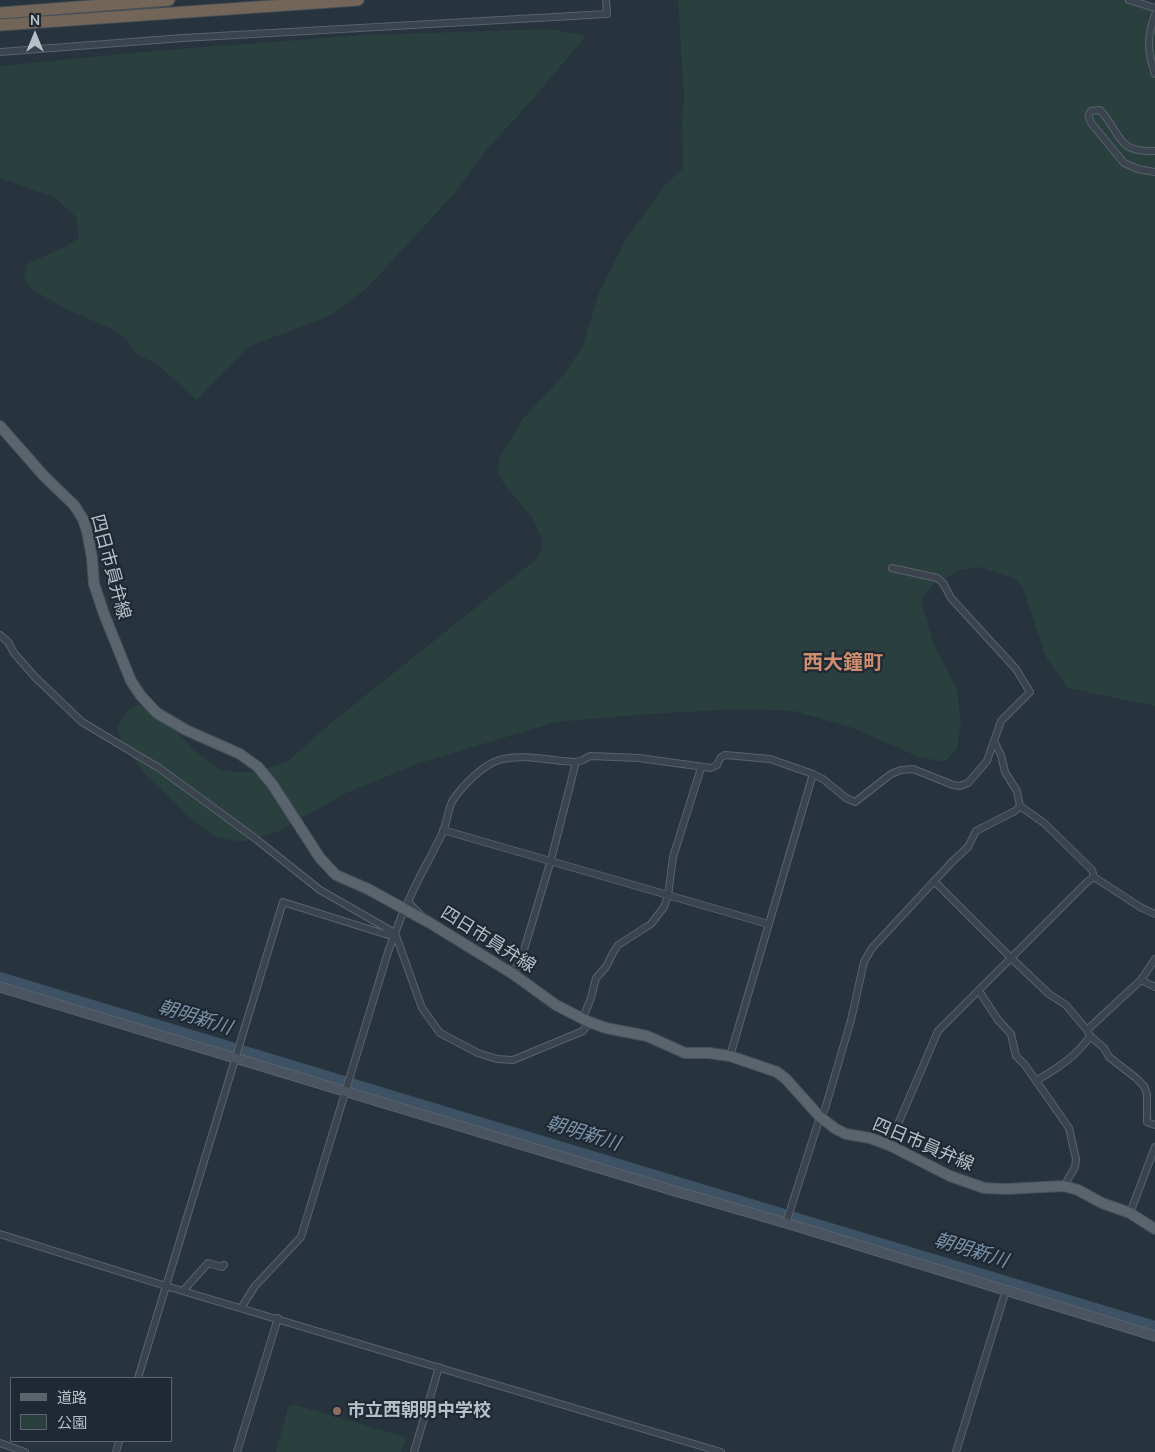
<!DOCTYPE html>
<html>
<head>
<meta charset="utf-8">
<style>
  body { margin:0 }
  #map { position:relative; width:1155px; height:1452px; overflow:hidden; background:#27333d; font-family:Manrope,"Noto Sans JP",sans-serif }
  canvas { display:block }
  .legend { position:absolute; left:10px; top:1377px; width:162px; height:65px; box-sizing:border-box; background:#202933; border:1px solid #5c656f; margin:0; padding:6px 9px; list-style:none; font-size:15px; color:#b7bfc8 }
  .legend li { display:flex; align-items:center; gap:10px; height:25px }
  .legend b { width:25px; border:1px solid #5c656f }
  .north { position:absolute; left:10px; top:10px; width:50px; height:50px; -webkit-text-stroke:4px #202933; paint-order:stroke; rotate:0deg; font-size:14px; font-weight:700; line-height:20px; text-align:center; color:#b7bfc8 }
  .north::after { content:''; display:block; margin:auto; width:18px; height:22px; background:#b7bfc8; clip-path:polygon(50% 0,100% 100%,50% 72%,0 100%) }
</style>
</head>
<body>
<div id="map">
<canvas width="1155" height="1452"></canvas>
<ul class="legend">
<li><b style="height:6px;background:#59646d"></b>道路</li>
<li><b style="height:14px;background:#2a403f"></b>公園</li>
</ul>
<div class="north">N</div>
</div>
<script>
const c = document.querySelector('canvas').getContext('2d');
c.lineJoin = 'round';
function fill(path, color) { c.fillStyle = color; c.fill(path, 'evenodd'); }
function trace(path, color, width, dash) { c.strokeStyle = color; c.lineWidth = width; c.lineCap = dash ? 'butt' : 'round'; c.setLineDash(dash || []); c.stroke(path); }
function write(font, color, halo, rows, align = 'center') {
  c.font = font + ' Manrope,"Noto Sans JP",sans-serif'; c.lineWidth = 4.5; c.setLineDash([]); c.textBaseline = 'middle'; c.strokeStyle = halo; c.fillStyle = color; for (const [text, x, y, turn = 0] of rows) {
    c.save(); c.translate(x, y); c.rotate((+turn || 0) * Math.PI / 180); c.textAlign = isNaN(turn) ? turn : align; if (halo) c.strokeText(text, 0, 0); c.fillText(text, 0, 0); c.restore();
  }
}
const green = new Path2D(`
  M 678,0 L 1146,0 L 1155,14 L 1155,706 L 1068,688 L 1046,657 L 1023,588 L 1014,578 L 979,567 L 961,570 L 934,584 L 921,600 L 934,645 L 957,690 L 961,721 L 957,749 L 944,762 L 919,757 L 853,728 L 794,711 L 742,709 L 649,714 L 556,722 L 420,763 L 346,793 L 279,831 L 242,842 L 216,837 L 191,819 L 144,773 L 122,743 L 117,727 L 130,708 L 148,701 L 195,751 L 222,771 L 255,772 L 288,761 L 331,723 L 539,557 L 543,541 L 532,517 L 506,487 L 497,472 L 500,456 L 523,419 L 566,372 L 583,345 L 599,293 L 625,241 L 665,185 L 683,168 L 682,119 L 684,98 Z
  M 550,29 L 586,36 L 534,98 L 487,149 L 455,193 L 365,290 L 331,315 L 248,347 L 197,400 L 158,365 L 135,353 L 128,341 L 112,329 L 68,310 L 31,289 L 24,277 L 27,264 L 65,247 L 79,238 L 76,217 L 54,197 L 0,178 L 0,66 L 152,51 L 365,35 Z
  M 295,1405 L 406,1437 L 401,1452 L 276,1452 L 288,1407 Z`);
const river = new Path2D(`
  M 0,978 L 1155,1327`);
const street = new Path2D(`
  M 1129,0 L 1155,8
  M 1155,14 C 1147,38 1147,50 1155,74
  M 0,52 L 183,38 L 607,14 L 606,0
  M 1155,151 C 1116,153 1122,134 1100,110 L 1091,111 C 1087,116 1089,119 1092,124 L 1124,163 L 1138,169 L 1155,172
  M 0,635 L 8,642 L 14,653 L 35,677 L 82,722 L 159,768 L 256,839 L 320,890 L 395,933 L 422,1008 L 440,1033 L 478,1053 L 497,1059 L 513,1060 L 583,1031 L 589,1022
  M 994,741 L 1001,755 L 1005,772 L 1017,791 L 1020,806 L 1044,823 L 1092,870 L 1094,877 L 1140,907 L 1155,914
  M 443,830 L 768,924
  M 935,882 L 1011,958 L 1049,994 L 1066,1005 L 1087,1030 L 1090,1036 L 1104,1048 L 1109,1057 L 1136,1078 L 1144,1086 L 1147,1094 L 1147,1122 L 1155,1125
  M 408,902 L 421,915
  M 407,905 C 417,878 433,855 444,829 C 447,821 449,805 453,800 C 462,786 483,765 499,760 C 523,753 551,761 576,762 L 583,760 L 590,756 L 639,758 L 711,768 L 717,765 L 721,757 L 725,755 L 770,759 L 813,774 L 823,779 L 846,798 L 855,802 L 891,774 L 901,770 L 913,769 L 953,785 L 960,786 L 968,783 L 987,761 L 1001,721 L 1030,692 L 1016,669 L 951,598 L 943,583 L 937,578 L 892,568
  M 513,974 L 523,953 L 551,860 L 576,762
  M 1141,980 L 1155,987
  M 979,991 L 998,1020 L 1011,1034 L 1016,1056 L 1025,1065 L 1069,1128 L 1076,1159 L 1075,1167 L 1064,1186
  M 583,1018 L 591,998 L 596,978 L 606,967 L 613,953 L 618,945 L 651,924 L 664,907 L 668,896 L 673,857 L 701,768
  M 1087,1030 L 1141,980 L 1155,959
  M 730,1056 L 813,774
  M 1036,1081 C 1057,1068 1076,1057 1090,1036
  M 889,1145 L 938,1031 L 1087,882 L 1094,877
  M 1130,1213 L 1155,1147
  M 786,1223 L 820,1117 L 825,1109 L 851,1020 L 864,962 L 872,948 L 952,862 L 968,847 L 976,831 L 1015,811 L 1020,806
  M 0,1234 L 166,1286 L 721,1452
  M 183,1291 L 208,1263 L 222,1267 L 224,1265
  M 241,1308 L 255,1286 L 301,1237 L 388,952 L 403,912
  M 138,1378 L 283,902 L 388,935 L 395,933
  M 0,1443 L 25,1452
  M 116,1452 L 119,1441
  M 237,1452 L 278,1318
  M 414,1452 L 439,1367
  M 956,1452 L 1006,1290`);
const secondary = new Path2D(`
  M 0,987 L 675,1191 L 786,1223 L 1155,1336`);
const primary = new Path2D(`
  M 0,426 L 44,476 L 74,505 L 83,519 L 87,531 L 92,558 L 94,584 L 104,614 L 131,681 L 141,696 L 157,713 L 186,730 L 240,754 L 258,767 L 272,784 L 320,858 L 336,875 L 368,889 L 430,923 L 513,974 L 556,1005 L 589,1022 L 606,1028 L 647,1036 L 685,1053 L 709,1053 L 730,1056 L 777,1072 L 786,1079 L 820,1117 L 836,1129 L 846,1134 L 870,1138 L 889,1145 L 950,1176 L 984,1188 L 1006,1189 L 1064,1186 L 1078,1190 L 1102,1203 L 1130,1213 L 1155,1229`);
const highway = new Path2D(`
  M 0,13 L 169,0
  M 0,25 L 358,0`);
const markers = [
  [337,1411,5,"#8d6e63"]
];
const streetNames = [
  ["四日市員弁線",110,567,75],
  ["四日市員弁線",488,940,32],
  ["四日市員弁線",923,1145,23]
];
const poiNames = [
  ["市立西朝明中学校",347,1411]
];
const waterNames = [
  ["朝明新川",195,1018,17],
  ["朝明新川",583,1134,17],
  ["朝明新川",971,1251,17]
];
const quarterNames = [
  ["西大鐘町",843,663]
];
fill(green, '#2a403f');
trace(river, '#3e5265', 12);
trace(street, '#59626b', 8);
trace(secondary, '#59626b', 11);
trace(primary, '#47505a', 12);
trace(highway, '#464f58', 13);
trace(street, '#3b444e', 6);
trace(secondary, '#495460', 9);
trace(primary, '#59646d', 10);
trace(highway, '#736659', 11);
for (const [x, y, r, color] of markers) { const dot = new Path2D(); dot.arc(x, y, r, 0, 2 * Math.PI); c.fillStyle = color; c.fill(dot); trace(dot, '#202933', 2); }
write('18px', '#b7bfc8', '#202933', streetNames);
write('bold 18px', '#b7bfc8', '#202933', poiNames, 'left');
write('italic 19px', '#7a93a9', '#202933', waterNames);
write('bold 20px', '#cd8d6e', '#202933', quarterNames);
</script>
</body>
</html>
